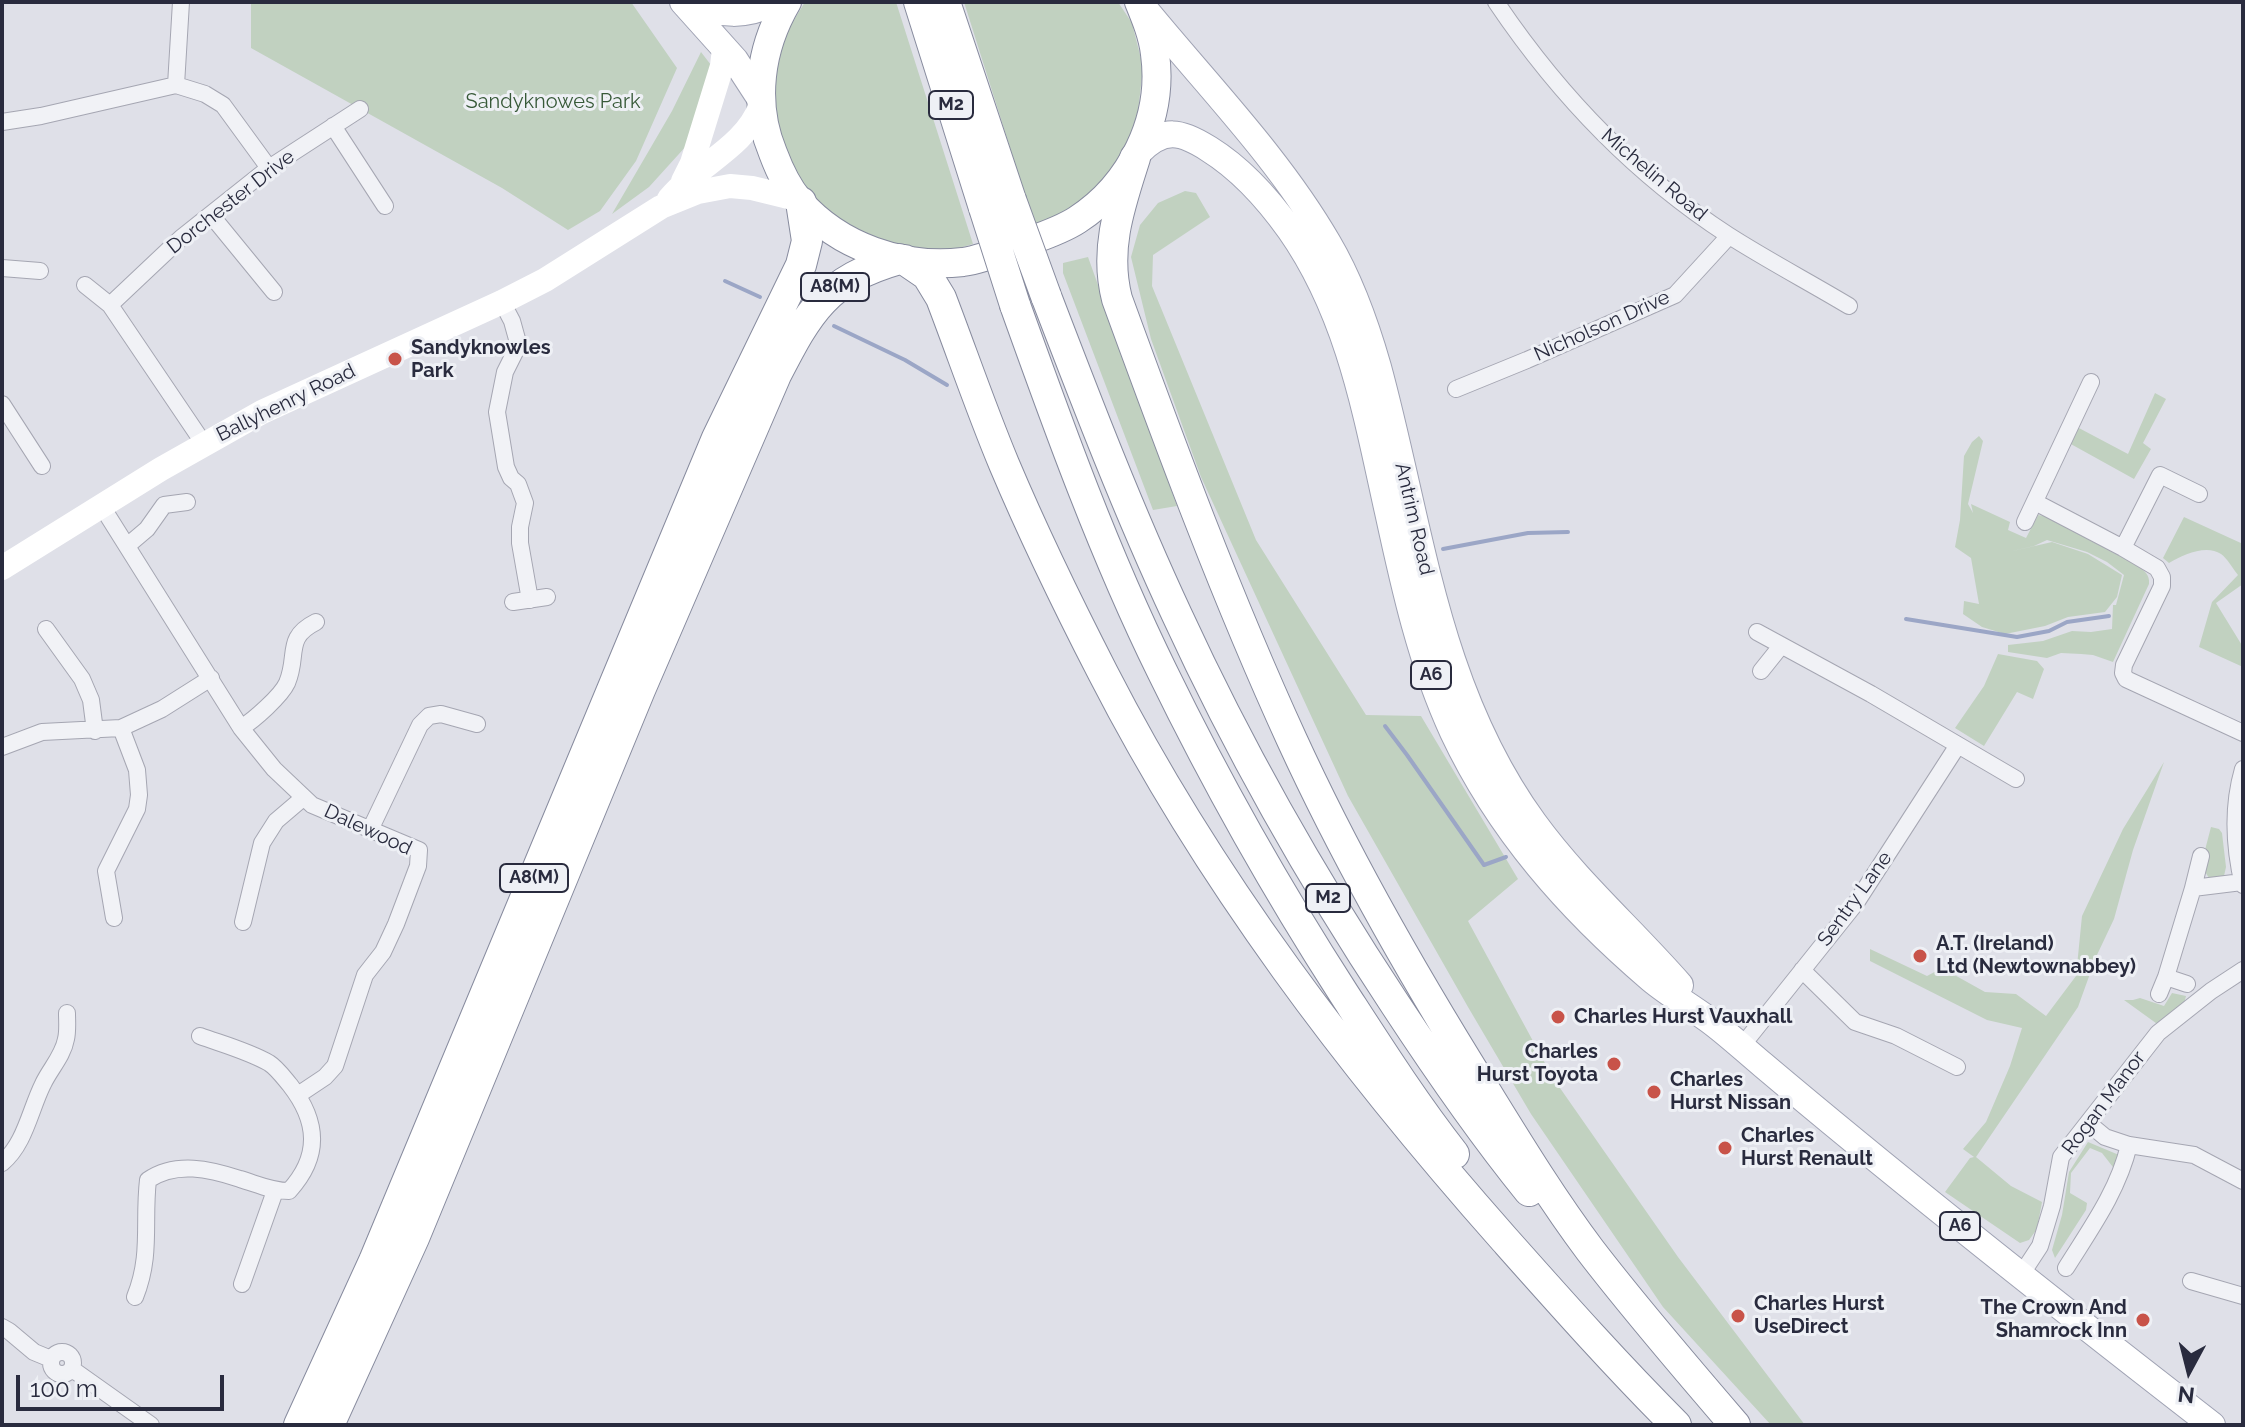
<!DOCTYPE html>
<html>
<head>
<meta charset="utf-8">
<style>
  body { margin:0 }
  #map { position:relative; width:2245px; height:1427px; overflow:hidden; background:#dfe0e8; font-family:Raleway,sans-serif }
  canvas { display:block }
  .frame { position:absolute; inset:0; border:4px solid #292b3e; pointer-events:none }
  .north { position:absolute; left:2149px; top:1331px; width:80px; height:80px; -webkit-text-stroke:6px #eef0f5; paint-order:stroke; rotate:187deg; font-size:22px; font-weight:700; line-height:32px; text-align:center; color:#292b3e }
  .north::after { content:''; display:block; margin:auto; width:28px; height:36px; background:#292b3e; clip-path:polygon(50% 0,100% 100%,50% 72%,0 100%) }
  .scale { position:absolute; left:16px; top:1375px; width:208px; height:36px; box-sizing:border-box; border:4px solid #292b3e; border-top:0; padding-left:10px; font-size:24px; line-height:28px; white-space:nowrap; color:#292b3e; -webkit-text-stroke:6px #eef0f5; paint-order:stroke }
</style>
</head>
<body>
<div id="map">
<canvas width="2245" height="1427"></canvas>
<div class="frame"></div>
<div class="north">N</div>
<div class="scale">100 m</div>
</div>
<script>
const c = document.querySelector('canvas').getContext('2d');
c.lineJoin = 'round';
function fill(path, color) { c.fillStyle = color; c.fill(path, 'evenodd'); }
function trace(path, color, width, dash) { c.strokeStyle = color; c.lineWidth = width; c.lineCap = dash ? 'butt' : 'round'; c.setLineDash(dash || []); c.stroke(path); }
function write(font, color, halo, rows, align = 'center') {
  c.font = font + ' Raleway,sans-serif'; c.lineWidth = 6; c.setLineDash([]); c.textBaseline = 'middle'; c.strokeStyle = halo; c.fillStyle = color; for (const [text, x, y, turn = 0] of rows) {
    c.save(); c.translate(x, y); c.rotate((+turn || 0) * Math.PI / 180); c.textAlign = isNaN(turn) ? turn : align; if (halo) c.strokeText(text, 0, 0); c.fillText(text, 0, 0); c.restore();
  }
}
const green = new Path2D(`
  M 251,2 L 631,2 L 677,68 L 636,161 L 600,211 L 568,230 L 502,188 L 251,48 Z
  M 805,2 L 896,2 L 973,244 L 945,252 L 908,249 L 868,238 L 828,216 L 792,175 L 776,133 L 775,80 L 785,34 Z
  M 964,2 L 1118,2 L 1132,23 L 1143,67 L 1137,121 L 1118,162 L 1092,194 L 1062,217 L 1035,227 Z
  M 701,52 L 711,65 L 688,144 L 649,187 L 612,214 L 672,111 Z
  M 1185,191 L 1196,193 L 1210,217 L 1153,255 L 1152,286 L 1256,540 L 1366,715 L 1421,716 L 1518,879 L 1468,921 L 1553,1078 L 1678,1257 L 1805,1425 L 1771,1425 L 1663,1307 L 1531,1114 L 1468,1007 L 1348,796 L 1201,477 L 1151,339 L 1131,257 L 1140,225 L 1158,203 Z
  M 1088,257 L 1177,506 L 1153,510 L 1063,273 L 1063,263 Z
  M 2155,393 L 2166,399 L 2143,443 L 2151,449 L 2134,479 L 2069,443 L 2077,427 L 2128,454 Z
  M 1979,436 L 1983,441 L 1968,504 L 1973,513 L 1971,504 L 2010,522 L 2008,530 L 2026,538 L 2038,515 L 2044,516 L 2137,565 C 2144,571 2150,574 2149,584 L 2113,662 L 2093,655 L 2081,654 L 2061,653 L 2047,658 L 2008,652 L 2008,645 L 2043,641 L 2072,631 L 2091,632 L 2112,629 L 2113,605 L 2116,605 L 2124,575 L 2107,562 L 2087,552 L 2047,540 L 2034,546 L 2004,553 L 2052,542 L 2088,554 L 2122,575 L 2117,597 L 2105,612 L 2068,617 L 2045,626 L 2005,634 L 1982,627 L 1963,614 L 1964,601 L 1979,604 L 1971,558 L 1955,547 L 1960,520 L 1964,456 L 1972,442 Z
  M 2184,517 L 2243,544 L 2243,584 L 2216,603 L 2243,647 L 2243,667 L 2199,647 L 2212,602 L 2238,575 C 2233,569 2227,558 2221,554 C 2206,544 2183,555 2169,563 L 2163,558 Z
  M 1998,654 L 2037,661 L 2044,669 L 2033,699 L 2017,692 L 1984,746 L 1955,728 L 1984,686 Z
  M 2164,762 L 2133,850 L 2114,919 L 2096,957 L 2078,1007 L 1976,1157 L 2011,1186 L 2042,1202 L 2037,1229 L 2029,1240 L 2020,1243 L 1945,1192 L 1970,1158 L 1974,1157 L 1963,1149 L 1986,1122 L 2010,1066 L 2022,1028 L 1987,1020 L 1870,961 L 1870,949 L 1927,976 L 1942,968 L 1985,992 L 2016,994 L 2046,1016 L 2076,976 L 2082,916 L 2123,829 Z
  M 2211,827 L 2219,829 L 2222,833 L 2226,867 L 2224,876 L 2209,878 L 2204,870 L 2209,852 L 2205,850 Z
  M 2172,993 L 2186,996 L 2185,1000 L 2189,1002 L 2160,1026 L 2124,1000 L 2133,1000 L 2140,998 L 2164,1006 Z
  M 2088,1142 L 2119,1155 L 2116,1171 L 2102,1153 L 2090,1148 L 2071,1173 L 2070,1193 L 2087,1203 L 2086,1210 L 2055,1258 L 2052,1250 L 2062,1215 L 2069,1172 Z`);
const stream = new Path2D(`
  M 725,281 L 760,297
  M 834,326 L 905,360 L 947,385
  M 1443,549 L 1528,533 L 1568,532
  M 1906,619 L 2017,637 L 2049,631 L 2067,622 L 2109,616
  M 1385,726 L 1407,755 L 1484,865 L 1506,857`);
const minor = new Path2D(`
  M 1496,2 C 1558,94 1634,174 1728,235 C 1767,260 1809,282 1849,306
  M 176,85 L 181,2
  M 2,122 L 41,116 L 176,85 L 205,94 L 223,105 L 269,168
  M 333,126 L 385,206
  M 211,215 L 274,292
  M 2,268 L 40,271
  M 85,285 L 110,305 L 204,444
  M 502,302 L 512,321 L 517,339 L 516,350 L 505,372 L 497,412 L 506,467 L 511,478 L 518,484 L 525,503 L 520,527 L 520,543 L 530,600
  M 110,305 L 181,238 L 269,168 L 360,109
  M 1456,389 L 1527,360 L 1675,295 L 1729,236
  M 2,404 L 42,466
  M 2035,502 L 2123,548 L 2157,568 L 2162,577 L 2162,586 L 2124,665 L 2123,673 L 2126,679 L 2243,733
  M 101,505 L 241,728 L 274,769 L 312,805 L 419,850 L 418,866 L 396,924 L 383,952 L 365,975 L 335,1066 L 325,1077 L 298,1095
  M 2025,522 L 2091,382
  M 127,546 L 147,529 L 164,505 L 187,502
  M 2123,548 L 2160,475 L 2199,494
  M 513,602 L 547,597
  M 46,629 L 82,679 L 91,700 L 95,731
  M 1757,632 L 1871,694 L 2016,779
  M 1761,671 L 1781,646
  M 241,728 C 254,720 281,696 287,683 C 299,655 284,638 316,622
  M 2,747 L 42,732 L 121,728 L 162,709 L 211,678
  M 2243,769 C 2232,807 2234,847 2243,885
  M 370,830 L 420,725 L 429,716 L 441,714 L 477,724
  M 2193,888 L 2201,856
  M 114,918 L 106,871 L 137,809 L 139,795 L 137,770 L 121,728
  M 243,922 L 262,843 L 276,821 L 303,798
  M 1802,970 L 1855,1022 L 1896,1036 L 1957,1067
  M 2166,977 L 2193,888 L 2242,882
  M 2159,994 L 2166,977 L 2187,984
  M 1741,1047 L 1856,903 L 1958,745
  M 2088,1123 L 2105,1137 L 2129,1145 L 2194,1155 L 2243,1181
  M 2,1163 C 25,1144 30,1110 43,1084 C 50,1069 63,1056 66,1039 C 68,1031 67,1021 67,1013
  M 2066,1268 C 2091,1228 2118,1191 2129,1145
  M 2021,1275 L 2040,1246 L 2052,1206 L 2061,1157 L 2158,1033 L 2211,991 L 2243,970
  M 2191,1281 L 2243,1296
  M 242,1284 L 275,1191
  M 135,1297 C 152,1255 143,1222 148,1180 C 176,1161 210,1169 240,1179 C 257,1184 271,1191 289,1191 C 321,1156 318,1121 290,1085 C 284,1078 277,1068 269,1063 C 248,1051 222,1044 200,1036
  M 2,1327 L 9,1331 L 34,1352 L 51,1359
  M51 1363a11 11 0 1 1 22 0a11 11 0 1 1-22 0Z
  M 72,1369 L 151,1425`);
const secondary = new Path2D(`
  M 683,181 L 692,163 L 722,66 L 724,48
  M 669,199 C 698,164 744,149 761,105
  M 2,568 L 161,469 L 262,412 L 502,302 L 545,280 L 661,207 L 698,192 L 730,186 L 752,188 L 797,199`);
const primary = new Path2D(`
  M 683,2 L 735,60 L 761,100
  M 690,2 C 722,16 744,17 776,2
  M 1144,8 C 1207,85 1278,157 1328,243 C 1351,282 1366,325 1378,367 C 1421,525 1435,687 1534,823 C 1577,882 1632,930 1680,985
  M 1139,152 C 1164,127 1181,131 1209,149 C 1241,169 1268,199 1290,230 C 1349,314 1366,413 1388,512 C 1404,586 1421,663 1453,732 C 1499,830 1569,909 1651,979 C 1669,994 1690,1006 1709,1020 C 1728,1034 1745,1050 1763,1065 C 1910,1189 2061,1308 2212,1425`);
const trunk = new Path2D(`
  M 787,2 C 760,48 752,103 773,153 C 779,169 788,188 799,201 C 839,247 903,269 963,262 C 983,259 1002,251 1021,244 C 1040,237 1060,231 1077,220 C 1131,185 1164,119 1155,54 C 1153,36 1146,19 1139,2`);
const motorway = new Path2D(`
  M 919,2 L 984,208
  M 945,2 L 1011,200
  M 1135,158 C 1120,205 1104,249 1117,299 C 1171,447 1226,596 1292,740 C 1347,860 1413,975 1483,1087 C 1517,1142 1551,1198 1590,1250 C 1636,1310 1686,1368 1735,1425
  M 905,260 L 927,275 L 941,298 C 962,353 981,409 1004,464 C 1034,535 1068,605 1103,673 C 1209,880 1351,1066 1505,1240 C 1561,1303 1616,1365 1676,1425
  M 1046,296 C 1087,403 1128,510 1177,615 C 1239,750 1313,880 1395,1004 C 1437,1068 1481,1132 1529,1191
  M 1015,305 C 1059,428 1104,553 1162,671 C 1216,782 1277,890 1344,994 C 1379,1048 1414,1103 1454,1154
  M 299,1425 L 374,1261 L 717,438 L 801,265 L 807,241 L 801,202
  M 329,1425 L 414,1238 L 640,690 L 776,375 C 809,311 826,280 899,259`);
const motorwayBridge = new Path2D(`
  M 1011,200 L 1046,296
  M 984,208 L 1015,305`);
const markers = [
  [395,359,8,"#c85349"],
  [1920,956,8,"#c85349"],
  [1558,1017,8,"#c85349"],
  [1614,1064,8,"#c85349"],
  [1654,1092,8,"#c85349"],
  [1725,1148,8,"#c85349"],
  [1738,1316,8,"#c85349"],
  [2143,1320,8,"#c85349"]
];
const shields = [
  [951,105,44],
  [835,287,68],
  [1431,675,40],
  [534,878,68],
  [1328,898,44],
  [1960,1226,40]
];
const shieldNames = [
  ["M2",951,105],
  ["A8(M)",835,287],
  ["A6",1431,675],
  ["A8(M)",534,878],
  ["M2",1328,898],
  ["A6",1960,1226]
];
const parkNames = [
  ["Sandyknowes Park",553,102]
];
const streetNames = [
  ["Michelin Road",1654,175,40],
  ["Dorchester Drive",231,202,-38],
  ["Nicholson Drive",1602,326,-24],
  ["Ballyhenry Road",286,403,-26],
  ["Antrim Road",1414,519,77],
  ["Dalewood",368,830,25],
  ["Sentry Lane",1855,899,-54],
  ["Rogan Manor",2104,1103,-53]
];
const poiNames = [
  ["Sandyknowles",411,348],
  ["Park",411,371],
  ["A.T. (Ireland)",1936,944],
  ["Ltd (Newtownabbey)",1936,967],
  ["Charles Hurst Vauxhall",1574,1017],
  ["Charles",1598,1052,"right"],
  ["Hurst Toyota",1598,1075,"right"],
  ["Charles",1670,1080],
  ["Hurst Nissan",1670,1103],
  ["Charles",1741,1136],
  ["Hurst Renault",1741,1159],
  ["Charles Hurst",1754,1304],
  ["UseDirect",1754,1327],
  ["The Crown And",2127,1308,"right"],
  ["Shamrock Inn",2127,1331,"right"]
];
fill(green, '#c1d1c0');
trace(stream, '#9ba6c6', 4);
trace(minor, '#a5a6b2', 18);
trace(primary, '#9fa2b3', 28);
trace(trunk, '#878b9e', 30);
trace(motorway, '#878b9e', 32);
trace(minor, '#f1f2f6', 16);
trace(secondary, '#fff', 24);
trace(primary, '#fff', 26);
trace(trunk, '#fff', 28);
trace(motorway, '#fff', 30);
trace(motorwayBridge, '#878b9e', 32, []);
trace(motorwayBridge, '#fff', 30);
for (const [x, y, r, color] of markers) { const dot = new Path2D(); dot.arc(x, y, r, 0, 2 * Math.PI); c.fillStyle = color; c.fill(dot); trace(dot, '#eef0f5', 3); }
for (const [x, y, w] of shields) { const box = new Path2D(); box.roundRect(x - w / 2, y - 14, w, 28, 6); c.fillStyle = '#eef0f5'; c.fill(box); trace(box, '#292b3e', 2); }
write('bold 18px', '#292b3e', null, shieldNames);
write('20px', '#375938', '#eef0f5', parkNames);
write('20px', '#292b3e', '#eef0f5', streetNames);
write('bold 20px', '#292b3e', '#eef0f5', poiNames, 'left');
</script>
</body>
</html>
